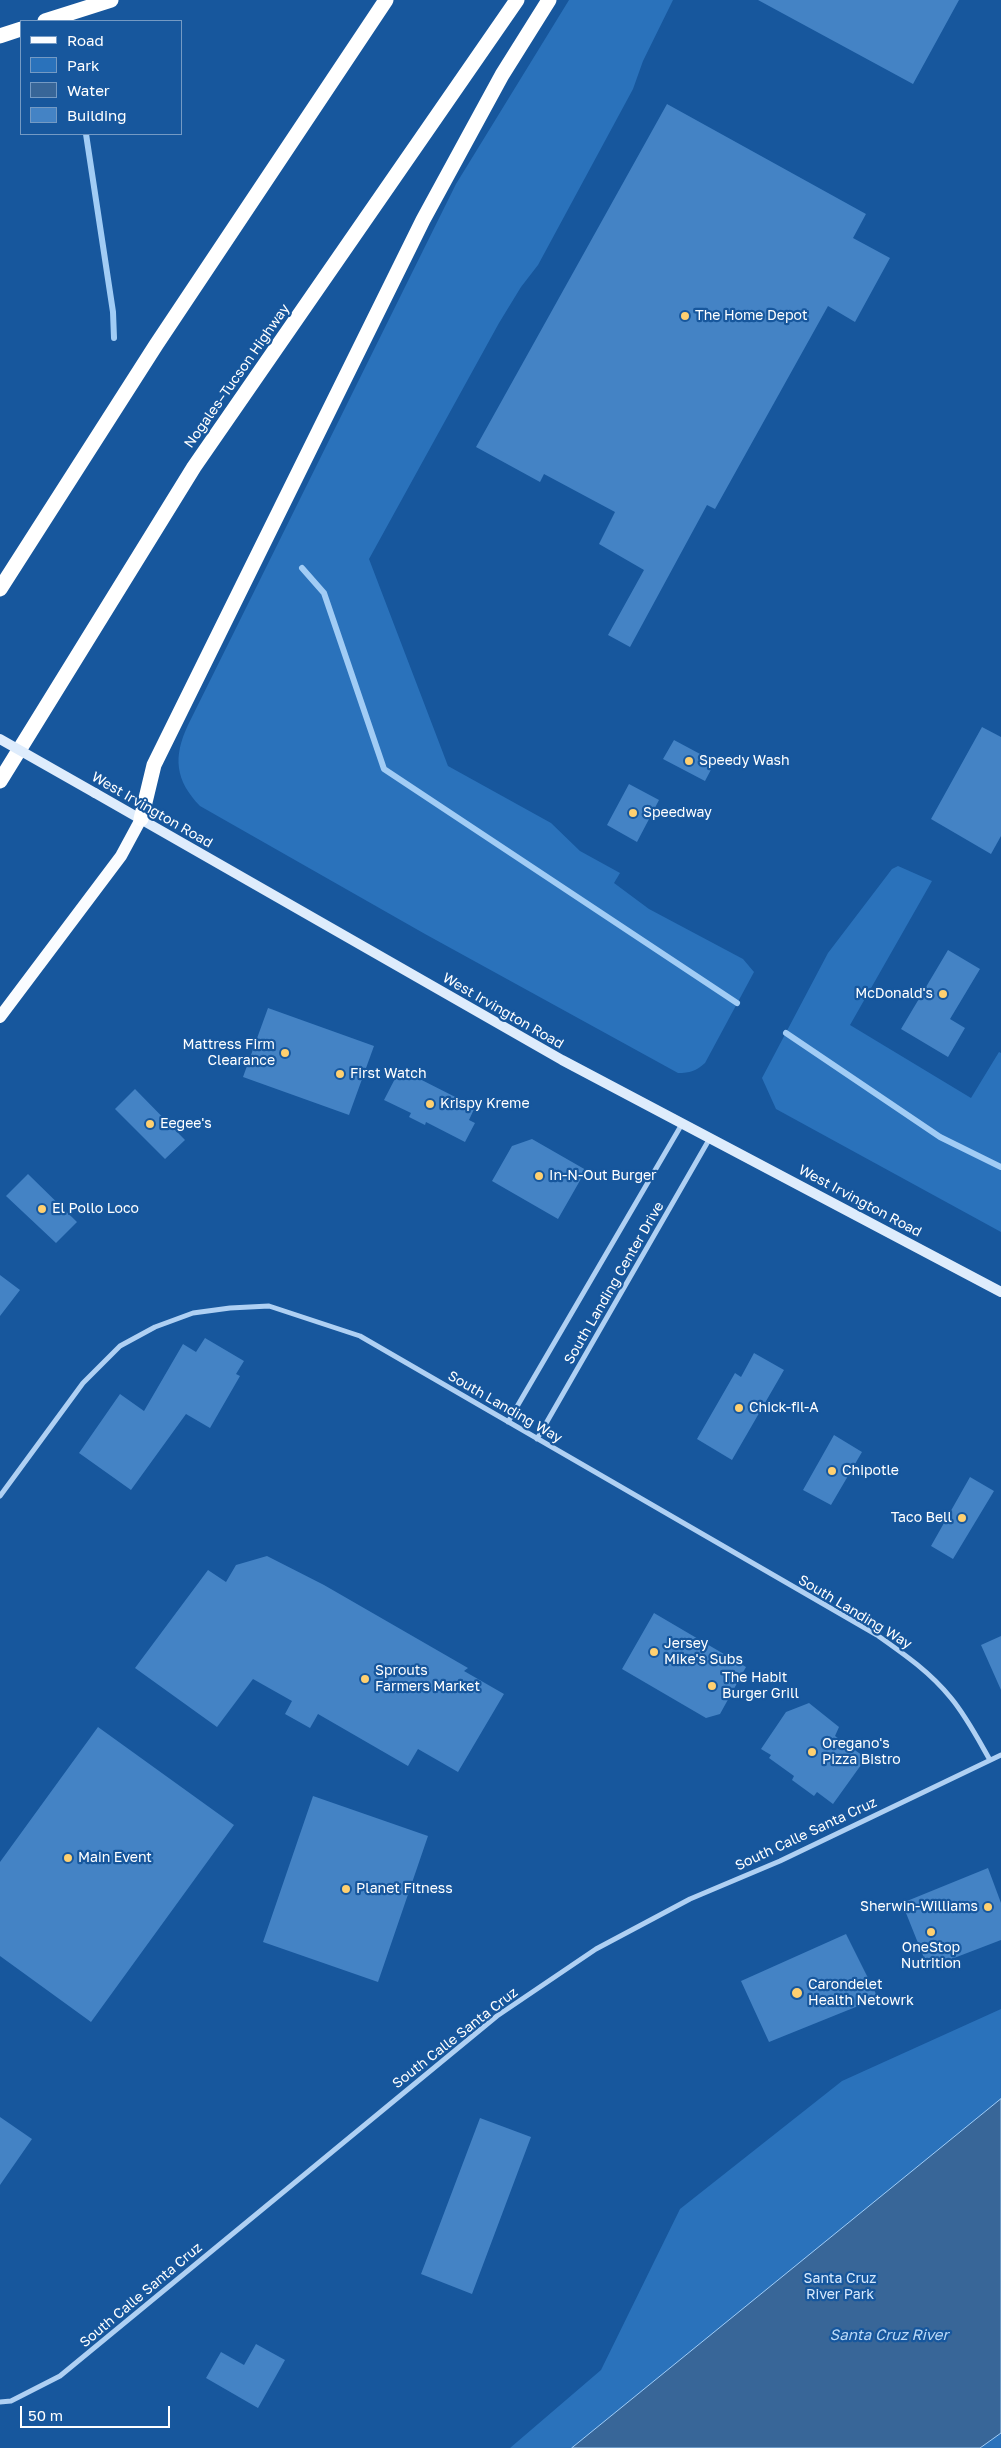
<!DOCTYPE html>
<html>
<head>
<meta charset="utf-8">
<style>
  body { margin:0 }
  #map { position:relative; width:1001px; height:2448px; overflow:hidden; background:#17579d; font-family:"Golos Text",sans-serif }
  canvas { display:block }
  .legend { position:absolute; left:20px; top:20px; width:162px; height:115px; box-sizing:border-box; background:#17579d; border:1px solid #749ac4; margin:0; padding:6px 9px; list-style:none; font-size:15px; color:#fff }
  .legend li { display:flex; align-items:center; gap:10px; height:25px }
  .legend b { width:25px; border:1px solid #749ac4 }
  .scale { position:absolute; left:20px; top:2406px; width:150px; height:22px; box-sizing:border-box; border:2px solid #fff; border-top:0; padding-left:6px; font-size:15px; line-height:18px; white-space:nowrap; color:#fff; -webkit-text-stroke:4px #17579d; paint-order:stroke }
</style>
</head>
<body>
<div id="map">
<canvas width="1001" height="2448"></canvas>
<ul class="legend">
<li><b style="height:6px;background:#fafcff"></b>Road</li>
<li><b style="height:14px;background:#2a72bb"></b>Park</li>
<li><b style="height:14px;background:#386698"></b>Water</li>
<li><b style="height:14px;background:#4483c5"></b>Building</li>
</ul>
<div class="scale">50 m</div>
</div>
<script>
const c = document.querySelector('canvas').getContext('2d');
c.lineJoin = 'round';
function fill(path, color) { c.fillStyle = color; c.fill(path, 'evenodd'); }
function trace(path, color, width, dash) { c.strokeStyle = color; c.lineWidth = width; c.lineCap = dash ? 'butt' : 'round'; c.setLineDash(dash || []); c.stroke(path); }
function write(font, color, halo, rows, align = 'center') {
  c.font = font + ' "Golos Text",sans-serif'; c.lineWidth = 4.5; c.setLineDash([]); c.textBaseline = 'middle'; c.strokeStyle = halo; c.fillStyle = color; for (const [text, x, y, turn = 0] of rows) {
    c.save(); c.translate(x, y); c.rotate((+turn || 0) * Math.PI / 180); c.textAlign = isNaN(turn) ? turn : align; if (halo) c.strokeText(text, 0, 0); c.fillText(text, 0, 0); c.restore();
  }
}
const green = new Path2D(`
  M 569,0 L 673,0 L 643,61 L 633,89 L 538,265 L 521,287 L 499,323 L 369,559 L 448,766 L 551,823 L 580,851 L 620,873 L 614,883 L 649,909 L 743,959 L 754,972 L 705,1063 C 696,1071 690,1073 678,1073 L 425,934 L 200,806 C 175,780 173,757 188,725 L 456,184 Z
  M 898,866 L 932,881 L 850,1025 L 971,1098 L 999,1052 L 1001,1053 L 1001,1232 L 776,1109 L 762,1078 L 828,953 L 892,869 Z
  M 1001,2009 L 1001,2448 L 510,2448 L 601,2370 L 680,2209 L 842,2081 Z`);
const water = new Path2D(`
  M 1001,2099 L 1001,2433 L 980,2448 L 572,2448 Z`);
const stream = new Path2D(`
  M 86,134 L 113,312 L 114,338
  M 302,568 L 324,593 L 384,769 L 737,1003
  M 786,1033 L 940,1137 L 1001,1167`);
const building = new Path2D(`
  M 758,0 L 959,0 L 913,84 Z
  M 667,104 L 866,214 L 853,238 L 890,258 L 855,322 L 828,306 L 715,509 L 707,505 L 630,647 L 608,635 L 644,570 L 599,544 L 615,512 L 544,474 L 540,482 L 476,447 Z
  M 982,727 L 1001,737 L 1001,836 L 991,854 L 931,819 Z
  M 674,740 L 715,762 L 705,781 L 663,759 Z
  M 629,784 L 659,800 L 637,842 L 607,825 Z
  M 948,950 L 980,969 L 950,1019 L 965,1028 L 948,1057 L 901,1029 Z
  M 268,1008 L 374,1046 L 349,1115 L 243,1077 Z
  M 400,1069 L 475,1107 L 469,1120 L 475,1123 L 465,1142 L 426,1122 L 425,1125 L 409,1117 L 411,1113 L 384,1100 Z
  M 135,1089 L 185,1140 L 165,1159 L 115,1109 Z
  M 532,1139 L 586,1170 L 558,1219 L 492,1181 L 512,1146 Z
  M 28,1174 L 77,1222 L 56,1243 L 6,1196 Z
  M 0,1275 L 20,1290 L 0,1316 Z
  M 205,1338 L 244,1361 L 236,1374 L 240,1376 L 210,1428 L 186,1414 L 131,1490 L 79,1453 L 120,1394 L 144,1411 L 183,1344 L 196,1352 Z
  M 754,1353 L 784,1370 L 732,1460 L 697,1439 L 735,1373 L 741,1377 Z
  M 834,1435 L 862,1452 L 831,1505 L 803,1490 Z
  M 970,1477 L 994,1491 L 953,1559 L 931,1546 Z
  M 267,1556 L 324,1585 L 468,1668 L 464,1671 L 504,1694 L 458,1772 L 418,1749 L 408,1766 L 318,1714 L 310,1728 L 285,1714 L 292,1701 L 253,1679 L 217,1727 L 135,1668 L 208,1570 L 226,1582 L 236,1565 Z
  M 654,1613 L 746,1667 L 720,1714 L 706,1718 L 622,1669 Z
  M 1001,1636 L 1001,1690 L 981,1645 Z
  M 809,1703 L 839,1727 L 835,1736 L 866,1758 L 833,1804 L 817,1792 L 814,1796 L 792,1780 L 794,1776 L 769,1758 L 771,1755 L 761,1749 L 786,1712 Z
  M 98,1727 L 234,1825 L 91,2022 L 0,1956 L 0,1862 Z
  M 313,1796 L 428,1836 L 378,1982 L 263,1942 Z
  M 988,1868 L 1001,1903 L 1001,1940 L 928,1968 L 902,1903 Z
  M 846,1934 L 878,1998 L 769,2042 L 741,1981 Z
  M 0,2117 L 32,2139 L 0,2185 Z
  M 480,2118 L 531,2137 L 472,2294 L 421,2274 Z
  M 256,2344 L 285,2360 L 258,2408 L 206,2378 L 221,2352 L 244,2365 Z`);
const minor = new Path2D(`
  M 508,1422 L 682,1124
  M 537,1439 L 710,1138
  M 0,1496 L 83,1383 L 120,1346 L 155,1327 L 193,1313 L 230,1308 L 269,1306 L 360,1336 L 877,1635 C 904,1654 930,1672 951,1698 C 966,1716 978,1739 990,1760
  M 0,2402 L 11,2401 L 60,2376 L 497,2016 L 596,1949 L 690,1899 L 780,1861 L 1001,1755`);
const secondary = new Path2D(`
  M 95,793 L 562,1060 L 1001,1292`);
const primary = new Path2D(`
  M 0,1017 L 121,856 L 141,819`);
const motorway = new Path2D(`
  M 45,21 L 111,0
  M 0,36 L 21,29
  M 0,589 L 156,345 L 386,0
  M 0,781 L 194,467 L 517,0
  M 141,819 L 154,765 L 423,220 L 502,75 L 549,0`);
const secondaryBridge = new Path2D(`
  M 0,739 L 95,793`);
const markers = [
  [685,316,5,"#ffd070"],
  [689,761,5,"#ffd070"],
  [633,813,5,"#ffd070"],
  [943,994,5,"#ffd070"],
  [285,1053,5,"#ffd070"],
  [340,1074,5,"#ffd070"],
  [430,1104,5,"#ffd070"],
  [150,1124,5,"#ffd070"],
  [539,1176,5,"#ffd070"],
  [42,1209,5,"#ffd070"],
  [739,1408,5,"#ffd070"],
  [832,1471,5,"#ffd070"],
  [962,1518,5,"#ffd070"],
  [654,1652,5,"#ffd070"],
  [365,1679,5,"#ffd070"],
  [712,1686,5,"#ffd070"],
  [812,1752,5,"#ffd070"],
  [68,1858,5,"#ffd070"],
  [346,1889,5,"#ffd070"],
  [988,1907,5,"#ffd070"],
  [931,1932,5,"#ffd070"],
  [797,1993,6,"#ffd070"]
];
const poiNames = [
  ["The Home Depot",695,316],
  ["Speedy Wash",699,761],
  ["Speedway",643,813],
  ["McDonald's",933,994,"right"],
  ["Mattress Firm",275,1045,"right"],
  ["Clearance",275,1061,"right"],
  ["First Watch",350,1074],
  ["Krispy Kreme",440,1104],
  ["Eegee's",160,1124],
  ["In-N-Out Burger",549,1176],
  ["El Pollo Loco",52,1209],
  ["Chick-fil-A",749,1408],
  ["Chipotle",842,1471],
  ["Taco Bell",952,1518,"right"],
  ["Jersey",664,1644],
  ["Mike's Subs",664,1660],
  ["Sprouts",375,1671],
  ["Farmers Market",375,1687],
  ["The Habit",722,1678],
  ["Burger Grill",722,1694],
  ["Oregano's",822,1744],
  ["Pizza Bistro",822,1760],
  ["Main Event",78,1858],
  ["Planet Fitness",356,1889],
  ["Sherwin-Williams",978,1907,"right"],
  ["OneStop",931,1948,"center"],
  ["Nutrition",931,1964,"center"],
  ["Carondelet",808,1985],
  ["Health Netowrk",808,2001]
];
const streetNames = [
  ["Nogales–Tucson Highway",237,376,-55],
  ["West Irvington Road",152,810,30],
  ["West Irvington Road",503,1011,30],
  ["West Irvington Road",860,1201,28],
  ["South Landing Center Drive",614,1283,-60],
  ["South Landing Way",505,1407,30],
  ["South Landing Way",855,1612,31],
  ["South Calle Santa Cruz",806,1834,-25],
  ["South Calle Santa Cruz",455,2038,-38],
  ["South Calle Santa Cruz",141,2295,-40]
];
const parkNames = [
  ["Santa Cruz",840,2279],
  ["River Park",840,2295]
];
const waterNames = [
  ["Santa Cruz River",889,2335]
];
fill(green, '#2a72bb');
fill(water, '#386698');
trace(water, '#a1ccf5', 1);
trace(stream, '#a1ccf5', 6);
fill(building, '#4483c5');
trace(minor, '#afd0f3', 5);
trace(secondary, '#deecfc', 10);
trace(primary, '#fafcff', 12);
trace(motorway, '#fff', 15);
trace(secondaryBridge, '#deecfc', 10);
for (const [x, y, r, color] of markers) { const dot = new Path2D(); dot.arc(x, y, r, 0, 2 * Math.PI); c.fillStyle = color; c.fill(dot); trace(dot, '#17579d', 2); }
write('14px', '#fff', '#17579d', poiNames, 'left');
write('14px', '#fff', '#17579d', streetNames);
write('14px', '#d7e9fd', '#17579d', parkNames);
write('italic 15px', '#bbdaf9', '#17579d', waterNames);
</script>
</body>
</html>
